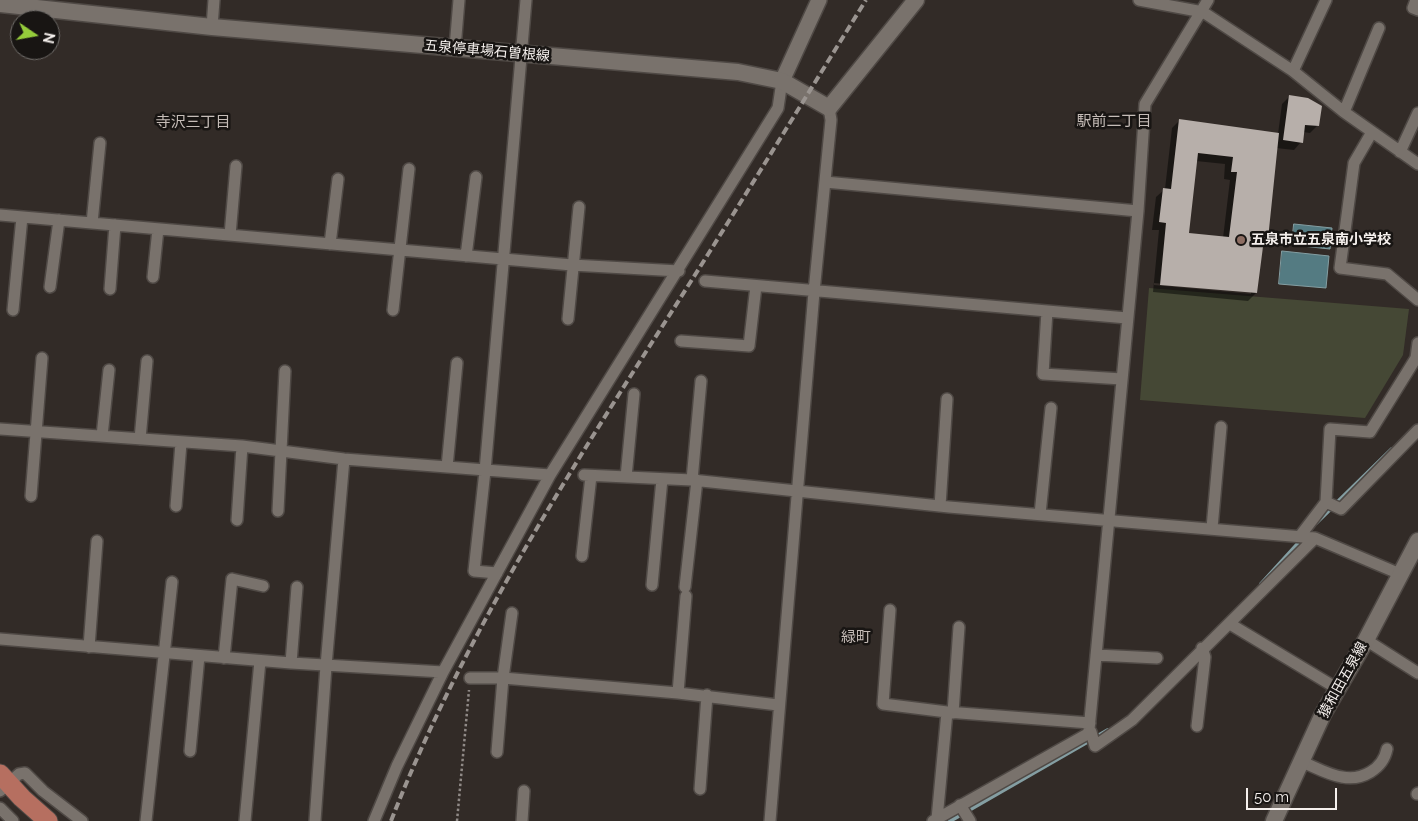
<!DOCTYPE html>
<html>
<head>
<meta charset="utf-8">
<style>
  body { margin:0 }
  #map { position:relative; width:1418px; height:821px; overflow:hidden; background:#322b27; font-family:Raleway,sans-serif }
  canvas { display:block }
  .north { position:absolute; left:10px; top:10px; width:50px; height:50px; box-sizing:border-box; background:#181513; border:1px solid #706d6a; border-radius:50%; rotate:102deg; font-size:14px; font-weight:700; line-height:20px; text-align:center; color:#f5f0ed }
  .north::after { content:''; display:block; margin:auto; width:18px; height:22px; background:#95cc3b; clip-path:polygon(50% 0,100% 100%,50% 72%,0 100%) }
  .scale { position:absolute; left:1246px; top:788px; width:91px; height:22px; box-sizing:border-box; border:2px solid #f5f0ed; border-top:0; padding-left:6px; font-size:15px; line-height:18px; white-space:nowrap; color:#f5f0ed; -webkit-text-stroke:4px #181513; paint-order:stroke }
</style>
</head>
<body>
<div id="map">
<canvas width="1418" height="821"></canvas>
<div class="north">N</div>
<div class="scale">50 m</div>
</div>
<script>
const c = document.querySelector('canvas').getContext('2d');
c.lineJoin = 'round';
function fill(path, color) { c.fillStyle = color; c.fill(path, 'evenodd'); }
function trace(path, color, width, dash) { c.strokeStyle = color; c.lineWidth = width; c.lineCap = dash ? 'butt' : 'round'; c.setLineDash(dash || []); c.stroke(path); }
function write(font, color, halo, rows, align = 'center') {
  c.font = font + ' Raleway,"Noto Sans JP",sans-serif'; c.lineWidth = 5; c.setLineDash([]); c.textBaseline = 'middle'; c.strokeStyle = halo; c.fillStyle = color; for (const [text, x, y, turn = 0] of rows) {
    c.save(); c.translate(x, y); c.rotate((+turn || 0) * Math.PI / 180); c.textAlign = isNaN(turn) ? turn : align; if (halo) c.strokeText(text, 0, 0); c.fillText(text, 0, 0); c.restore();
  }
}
const green = new Path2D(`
  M 1149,288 L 1409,309 L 1403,355 L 1365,418 L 1140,400 Z`);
const water = new Path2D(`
  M 1294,224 L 1332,228 L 1330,249 L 1292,245 Z
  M 1282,251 L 1329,256 L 1326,288 L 1279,284 Z`);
const shadow = new Path2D(`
  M 1290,96 L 1318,125 L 1310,133 L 1303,132 L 1301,142 L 1294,150 L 1276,148 L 1267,239 L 1263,244 L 1256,293 L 1248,301 L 1153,292 L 1159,230 L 1152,230 L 1156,197 L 1165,189 L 1172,128 L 1180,120 L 1278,134 L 1282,104 ZM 1196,161 L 1225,164 L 1224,179 L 1230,180 L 1223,238 L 1187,234 ZM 1154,283 L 1251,292 L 1251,294 L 1154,285 Z`);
const stream = new Path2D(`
  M 1316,523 L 1392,449
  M 1261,584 L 1302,539
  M 950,821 L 1108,730`);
const building = new Path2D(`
  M 1289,95 L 1308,98 L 1322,106 L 1319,126 L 1305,125 L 1303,143 L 1283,140 Z
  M 1179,119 L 1279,133 L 1268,239 L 1264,239 L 1257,293 L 1160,285 L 1166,223 L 1159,222 L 1163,188 L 1171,189 ZM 1198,153 L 1233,157 L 1231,172 L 1237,172 L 1229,237 L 1189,233 Z`);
const path = new Path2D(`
  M 457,821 L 469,690`);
const minor = new Path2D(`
  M 1139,0 L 1203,12 L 1293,71 L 1344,112 L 1418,164
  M 1416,0 L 1413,8 L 1418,10
  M 212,27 L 214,0
  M 455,48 L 459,0
  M 1293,71 L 1326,0
  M 1344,112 L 1379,28
  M 1372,132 L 1354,163 L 1340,268 L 1387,274 L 1418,300
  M 1400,152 L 1418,113
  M 825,182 L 1138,211
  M 0,215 L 572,265 L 679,271
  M 92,223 L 100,143
  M 230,235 L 236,166
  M 330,244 L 338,179
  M 466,256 L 476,177
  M 153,277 L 158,229
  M 705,281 L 1127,318
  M 50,287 L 59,220
  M 110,289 L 115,225
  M 13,310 L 22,217
  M 393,310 L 409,169
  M 1047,311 L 1043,374 L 1122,379
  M 568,319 L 579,207
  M 681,341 L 749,346 L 756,286
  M 0,429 L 242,446 L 344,459 L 550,475
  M 102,436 L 109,370
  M 140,439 L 147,361
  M 447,467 L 457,363
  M 584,475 L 692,480 L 949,507 L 1315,538 L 1400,574
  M 626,477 L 634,394
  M 692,480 L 701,381
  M 31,496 L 42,358
  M 1326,502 L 1341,509 L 1418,430
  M 176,506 L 181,443
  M 940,506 L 947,399
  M 278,511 L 285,371
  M 1040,514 L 1051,408
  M 237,520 L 242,446
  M 1212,528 L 1221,427
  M 1300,536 L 1326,502 L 1330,429 L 1370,432 L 1416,358 L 1418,343
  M 582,556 L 591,476
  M 497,573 L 474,571 L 485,471 L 526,0
  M 652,585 L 662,479
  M 685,587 L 697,480
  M 890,610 L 883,704 L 947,712
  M 1230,624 L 1338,689
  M 0,639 L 291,663 L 443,672
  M 1366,640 L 1418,673
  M 89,647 L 97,541
  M 1096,655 L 1157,658
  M 224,658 L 232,579 L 263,586
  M 291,663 L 297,587
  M 470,678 L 503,678 L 678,693 L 778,705
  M 678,693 L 686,596
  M 953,713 L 959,627
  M 1197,726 L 1205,657 L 1202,648
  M 1091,732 L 1095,746 L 1132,720 L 1315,538
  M 190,751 L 199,656
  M 497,752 L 503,678 L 512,613
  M 1300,761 C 1313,766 1328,775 1342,777 C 1362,781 1383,769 1387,749
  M 700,789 L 707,695
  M 0,791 L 19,774 L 25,773 L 43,791 L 82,821
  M 1417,794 L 1418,793
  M 960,805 L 970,821
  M 0,808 L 13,821
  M 937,819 L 947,712 L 1090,723
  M 146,821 L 172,582
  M 245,821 L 260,661
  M 315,821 L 326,666 L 344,459
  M 374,821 L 397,766 L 443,672 L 550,475 L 778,108 L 782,81
  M 522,821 L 524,791
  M 770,821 L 814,292 L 831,120 L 829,108
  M 933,821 L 1091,732 L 1089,730 L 1138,211 L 1145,104 L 1208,0`);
const tertiary = new Path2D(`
  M 782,81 L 819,0`);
const secondary = new Path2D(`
  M 0,4 L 212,27 L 738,72 L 782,81 L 829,108 L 916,0
  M 1274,821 L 1323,714 L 1366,640 L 1418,541`);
const primary = new Path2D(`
  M 0,774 L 22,798 L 48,821`);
const rail = new Path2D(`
  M 391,821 C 462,639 569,472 674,308 C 739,206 802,103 866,0`);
const markers = [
  [1241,240,5,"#8d6e63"]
];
const streetNames = [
  ["五泉停車場石曽根線",487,51,5],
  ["猿和田五泉線",1343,680,-61]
];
const poiNames = [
  ["五泉市立五泉南小学校",1251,240]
];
const neighbourhoodNames = [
  ["駅前二丁目",1114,121],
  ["寺沢三丁目",193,122],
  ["緑町",856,637]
];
fill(green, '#454835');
fill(water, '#547b82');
trace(water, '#849ea2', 1);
fill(shadow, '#0007');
trace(stream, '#849ea2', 4);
fill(building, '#b7afaa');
trace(minor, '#4f4945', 14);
trace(tertiary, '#4f4945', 18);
trace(secondary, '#4f4945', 19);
trace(primary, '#4f4945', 21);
trace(path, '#908a87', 2.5, [2.5, 2.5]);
trace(minor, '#79726c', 11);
trace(tertiary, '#79726c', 15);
trace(secondary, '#79726c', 16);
trace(primary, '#b66f60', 19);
trace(rail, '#9a9490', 4, [8, 4]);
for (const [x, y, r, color] of markers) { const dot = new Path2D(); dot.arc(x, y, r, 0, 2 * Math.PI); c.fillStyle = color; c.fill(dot); trace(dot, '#181513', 2); }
write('14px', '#f5f0ed', '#181513', streetNames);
write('bold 14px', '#f5f0ed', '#181513', poiNames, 'left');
write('15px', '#c5bcb7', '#181513', neighbourhoodNames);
</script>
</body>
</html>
